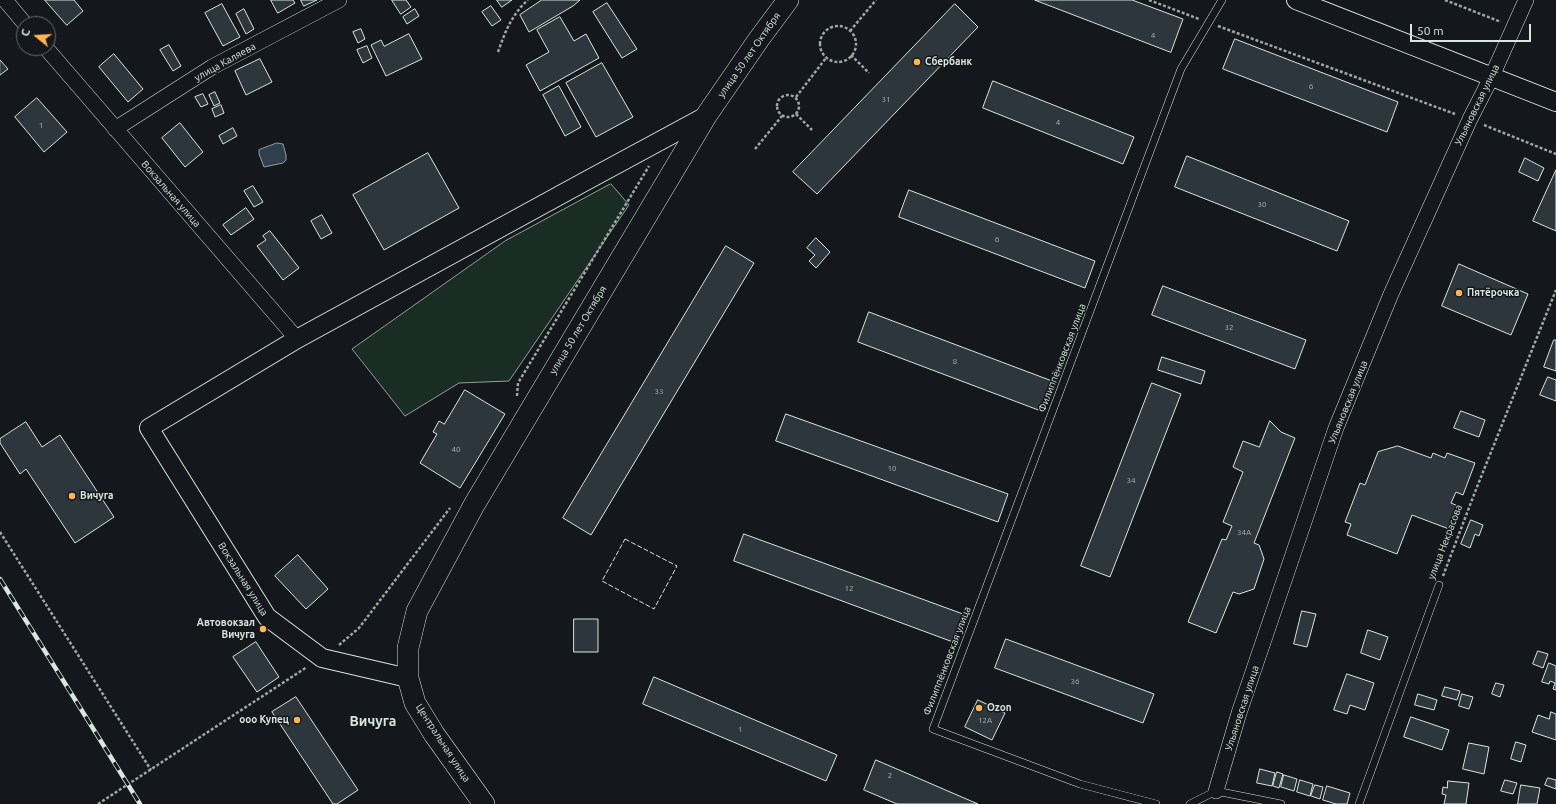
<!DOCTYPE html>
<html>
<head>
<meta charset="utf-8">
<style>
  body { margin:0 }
  #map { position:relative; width:1556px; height:804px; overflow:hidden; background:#14181c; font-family:Ubuntu,sans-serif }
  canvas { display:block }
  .north { position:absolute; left:16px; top:16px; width:40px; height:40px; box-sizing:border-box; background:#14181c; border:1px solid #626a69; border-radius:50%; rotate:288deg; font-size:11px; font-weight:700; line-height:16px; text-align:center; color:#d8e6dc }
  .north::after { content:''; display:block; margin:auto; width:14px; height:18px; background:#ffb74d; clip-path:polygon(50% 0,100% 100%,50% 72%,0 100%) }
  .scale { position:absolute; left:1410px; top:24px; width:121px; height:18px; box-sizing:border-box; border:2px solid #d8e6dc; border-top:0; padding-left:5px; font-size:12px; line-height:14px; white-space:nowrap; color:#d8e6dc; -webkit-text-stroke:3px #14181c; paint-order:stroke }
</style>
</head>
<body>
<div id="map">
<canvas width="1556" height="804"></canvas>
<div class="north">С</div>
<div class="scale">50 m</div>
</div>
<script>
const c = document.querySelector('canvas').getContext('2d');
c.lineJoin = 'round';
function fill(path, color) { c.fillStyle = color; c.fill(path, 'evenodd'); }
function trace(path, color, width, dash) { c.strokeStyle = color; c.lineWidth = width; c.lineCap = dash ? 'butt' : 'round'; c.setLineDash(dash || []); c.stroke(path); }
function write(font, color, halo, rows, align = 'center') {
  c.font = font + ' Ubuntu,sans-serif'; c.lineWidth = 3; c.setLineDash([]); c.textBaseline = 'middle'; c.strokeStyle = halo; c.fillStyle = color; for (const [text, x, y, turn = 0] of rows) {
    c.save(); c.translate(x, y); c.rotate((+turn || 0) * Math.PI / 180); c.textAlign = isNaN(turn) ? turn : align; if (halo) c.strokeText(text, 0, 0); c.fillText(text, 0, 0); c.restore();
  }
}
const green = new Path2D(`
  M 611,184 L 629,205 L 509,381 L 459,383 L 405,416 L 352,349 L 505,241 Z`);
const water = new Path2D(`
  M 277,143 L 283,144 L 286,155 L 286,160 L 283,163 L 264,167 L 259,154 L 259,150 Z`);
const building = new Path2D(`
  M 45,0 L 74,0 L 83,11 L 67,25 Z
  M 271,0 L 293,0 L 295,3 L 278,13 Z
  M 301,0 L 317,0 L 304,6 Z
  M 392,0 L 406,0 L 411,7 L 401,14 Z
  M 497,0 L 512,0 L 502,7 Z
  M 542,0 L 580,0 L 573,6 L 529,32 L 520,15 Z
  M 1035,0 L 1132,0 L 1183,19 L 1171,52 Z
  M 607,3 L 637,49 L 622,58 L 593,12 Z
  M 222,4 L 240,37 L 223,46 L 205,13 Z
  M 955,4 L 978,27 L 817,194 L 793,172 Z
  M 491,6 L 501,20 L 492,26 L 482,12 Z
  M 244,9 L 254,29 L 246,34 L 236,14 Z
  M 415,9 L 419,16 L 407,24 L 403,17 Z
  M 560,17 L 574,41 L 586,34 L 599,58 L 540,91 L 526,65 L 549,52 L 537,30 Z
  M 361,29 L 365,39 L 358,43 L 353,32 Z
  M 409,34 L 422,59 L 386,76 L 371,45 L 381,40 L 384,46 Z
  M 1235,39 L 1398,102 L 1387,132 L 1223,69 Z
  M 169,45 L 181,66 L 173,71 L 160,50 Z
  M 367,46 L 372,58 L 363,63 L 357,50 Z
  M 114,54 L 143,89 L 128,102 L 99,67 Z
  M 260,59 L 272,82 L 246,95 L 235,71 Z
  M 0,60 L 8,69 L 0,75 Z
  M 602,63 L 633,117 L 596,137 L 566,83 Z
  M 993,81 L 1134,137 L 1123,164 L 983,108 Z
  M 559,86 L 581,127 L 565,136 L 543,95 Z
  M 215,92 L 220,103 L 214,106 L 209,95 Z
  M 203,94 L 208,104 L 201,107 L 195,97 Z
  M 37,98 L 67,132 L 44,152 L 15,117 Z
  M 221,105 L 224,113 L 215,117 L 212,109 Z
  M 180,123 L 203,152 L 185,167 L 162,138 Z
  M 233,128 L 237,136 L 223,144 L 219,136 Z
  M 428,153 L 459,208 L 384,250 L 353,195 Z
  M 1187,156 L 1349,221 L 1337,251 L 1175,187 Z
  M 1525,158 L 1544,168 L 1538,181 L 1519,172 Z
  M 1556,170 L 1556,231 L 1533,221 Z
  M 253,186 L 263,202 L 254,207 L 244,191 Z
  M 909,190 L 1095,261 L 1085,288 L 899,217 Z
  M 246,208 L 254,219 L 231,235 L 223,225 Z
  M 322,215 L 332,233 L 321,239 L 311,221 Z
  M 270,231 L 299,268 L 283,280 L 257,246 L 266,240 L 263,236 Z
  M 816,238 L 830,252 L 816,268 L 809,261 L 815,255 L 807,248 Z
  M 726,246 L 754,263 L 591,535 L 563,518 Z
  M 1459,264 L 1528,294 L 1511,335 L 1442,306 Z
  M 1163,286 L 1306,340 L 1295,369 L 1152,315 Z
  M 869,312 L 1052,381 L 1041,411 L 858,342 Z
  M 1554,340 L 1556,340 L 1556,371 L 1544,367 Z
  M 1162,357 L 1205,371 L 1201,384 L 1158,370 Z
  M 1548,377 L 1556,380 L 1556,401 L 1540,395 Z
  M 1152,383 L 1181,394 L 1110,577 L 1081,566 Z
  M 465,390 L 505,414 L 460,488 L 420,463 L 437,434 L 433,432 L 439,421 L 444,424 Z
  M 1461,411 L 1485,420 L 1479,437 L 1454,428 Z
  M 786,414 L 1008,494 L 998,522 L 776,441 Z
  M 1270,421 L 1281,432 L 1295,438 L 1254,543 L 1259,545 L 1264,559 L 1254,589 L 1239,594 L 1233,592 L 1216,633 L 1188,622 L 1222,539 L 1226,540 L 1232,526 L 1223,522 L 1243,472 L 1233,467 L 1243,441 L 1259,447 Z
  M 26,422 L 42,447 L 60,435 L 114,517 L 75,543 L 26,469 L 20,474 L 0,443 L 0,439 Z
  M 1398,446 L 1431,458 L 1433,453 L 1445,458 L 1447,453 L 1475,463 L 1463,495 L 1456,492 L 1451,503 L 1458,506 L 1449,529 L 1412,515 L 1397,554 L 1347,535 L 1351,524 L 1345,522 L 1360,483 L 1365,485 L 1378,452 Z
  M 1471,520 L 1483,525 L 1479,536 L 1475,534 L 1470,548 L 1461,544 Z
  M 744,534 L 963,614 L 953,642 L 734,561 Z
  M 298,555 L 328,589 L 306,609 L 275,576 Z
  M 1302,611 L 1316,614 L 1307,647 L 1294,644 Z
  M 574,619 L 598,619 L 598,652 L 574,652 Z
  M 1368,630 L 1388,637 L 1380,660 L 1361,653 Z
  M 1006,639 L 1154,694 L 1143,723 L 995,668 Z
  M 256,642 L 279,677 L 257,692 L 233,657 Z
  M 1538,651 L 1548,654 L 1543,668 L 1533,664 Z
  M 1549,663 L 1556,666 L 1556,690 L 1553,689 L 1555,683 L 1550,681 L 1549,684 L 1542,682 Z
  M 1347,674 L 1374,683 L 1365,710 L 1350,705 L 1347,714 L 1334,710 Z
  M 654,677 L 837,755 L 826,781 L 643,704 Z
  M 1496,683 L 1504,685 L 1500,697 L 1492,694 Z
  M 1445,687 L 1460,691 L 1457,700 L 1442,696 Z
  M 1418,694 L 1437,700 L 1434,710 L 1415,705 Z
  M 1462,694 L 1473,697 L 1469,709 L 1459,706 Z
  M 296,697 L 358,790 L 337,804 L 333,804 L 272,712 Z
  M 978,700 L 1005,713 L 992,740 L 965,727 Z
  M 1551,712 L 1556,714 L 1556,740 L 1532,732 L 1538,715 L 1549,719 Z
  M 1411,717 L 1449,730 L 1442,750 L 1404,737 Z
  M 1516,742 L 1526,745 L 1521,762 L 1511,759 Z
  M 1469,743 L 1489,747 L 1484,774 L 1463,769 Z
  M 876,760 L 978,804 L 897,804 L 864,790 Z
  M 1260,769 L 1275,773 L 1272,786 L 1257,783 Z
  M 1277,772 L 1283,774 L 1279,788 L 1273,786 Z
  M 1284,775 L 1297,779 L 1294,791 L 1281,787 Z
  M 1548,778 L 1556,780 L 1556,789 L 1545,785 Z
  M 1300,780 L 1313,784 L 1310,796 L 1297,792 Z
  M 1505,780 L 1517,783 L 1513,794 L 1501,791 Z
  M 1448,781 L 1469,783 L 1466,804 L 1444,804 L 1446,795 L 1442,794 L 1443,787 L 1447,788 Z
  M 1315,785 L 1323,787 L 1320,799 L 1311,796 Z
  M 1521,785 L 1540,788 L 1537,804 L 1518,804 Z
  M 1327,786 L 1350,793 L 1347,804 L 1336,804 L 1323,800 Z`);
const path = new Path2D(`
  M 1149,0 L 1199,19
  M 1445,0 L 1501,22
  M 1218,26 L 1455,114
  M820 44a18 18 0 1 1 36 0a18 18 0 1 1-36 0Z
  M 850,31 L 876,0
  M 498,52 C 505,32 512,14 528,0
  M 851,55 L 869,73
  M777 106a11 11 0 1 1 22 0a11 11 0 1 1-22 0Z
  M 796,97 L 826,58
  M 796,114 L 812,130
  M 1484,125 L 1556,154
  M 755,149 L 782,116
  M 517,396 L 518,383 L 649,166
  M 0,532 L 151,770
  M 1443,576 L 1475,492 L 1556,290
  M 339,645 L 359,628 L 450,508
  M 98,804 L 307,667`);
const service = new Path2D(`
  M 1156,804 L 1080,784 L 933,729 L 1181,69 L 1222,0
  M 1190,804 L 1216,791 L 1281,804
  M 1359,804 L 1439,585`);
const minor = new Path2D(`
  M 5,0 L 25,24
  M 46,48 L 297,339
  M 115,129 L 212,67 L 339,0
  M 1216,791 L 1239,713 L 1336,428 L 1391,294 L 1470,119 L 1492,76 L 1526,0`);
const tertiary = new Path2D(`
  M 1296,0 L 1556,102
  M 408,678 L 322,658 L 267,617 L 149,428 L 297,339 L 584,182 L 706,116`);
const secondary = new Path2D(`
  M 484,804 L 434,734 L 415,703 L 408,678 L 408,648 L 417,611 L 474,505 L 706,116 L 759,39 L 788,0`);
const rail = new Path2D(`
  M 0,579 L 140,804`);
const fence = new Path2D(`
  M 625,539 L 677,566 L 654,609 L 602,581 Z`);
const markers = [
  [917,62,4,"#ffb74d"],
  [1459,293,4,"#ffb74d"],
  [72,496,4,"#ffb74d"],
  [263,629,4,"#ffb74d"],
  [979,708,4,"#ffb74d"],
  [297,720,4,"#ffb74d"]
];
const numberNames = [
  ["4",1153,35],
  ["6",1311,86],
  ["31",886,99],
  ["4",1058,122],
  ["1",41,125],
  ["30",1262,204],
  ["6",997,239],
  ["32",1229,327],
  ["8",955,361],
  ["33",659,391],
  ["40",456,449],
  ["10",892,468],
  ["34",1131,480],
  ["34А",1244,532],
  ["12",849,588],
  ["36",1075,681],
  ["12А",985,720],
  ["1",740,729],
  ["2",890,775]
];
const streetNames = [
  ["улица 50 лет Октября",749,55,-55],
  ["улица Каляева",225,62,-29],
  ["Ульяновская улица",1477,105,-64],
  ["Вокзальная улица",171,194,49],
  ["улица 50 лет Октября",578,330,-59],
  ["Филиппёнковская улица",1062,358,-69],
  ["Ульяновская улица",1348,402,-68],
  ["улица Некрасова",1445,542,-69],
  ["Вокзальная улица",243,579,58],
  ["Филиппёнковская улица",947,661,-69],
  ["Ульяновская улица",1242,708,-72],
  ["Центральная улица",443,743,57]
];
const poiNames = [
  ["Сбербанк",925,62],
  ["Пятёрочка",1467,293],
  ["Вичуга",80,496],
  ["Автовокзал",255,623,"right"],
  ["Вичуга",255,635,"right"],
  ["Ozon",987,708],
  ["ооо Купец",289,720,"right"]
];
const districtNames = [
  ["Вичуга",373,721]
];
fill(green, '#1a2d24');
trace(green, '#939e99', 1);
fill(water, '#2f3f4d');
trace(water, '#939e99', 1);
fill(building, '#2c363c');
trace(building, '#d8e6dc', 1);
trace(service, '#d8e6dc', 8);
trace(minor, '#d8e6dc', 16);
trace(tertiary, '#d8e6dc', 20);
trace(secondary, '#d8e6dc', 22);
trace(path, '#9da8a2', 2.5, [3, 2]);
trace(service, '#14181c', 7);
trace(minor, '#14181c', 15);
trace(tertiary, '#14181c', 18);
trace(secondary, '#14181c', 21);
trace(rail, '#d8e6dc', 4.5);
trace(rail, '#14181c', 3, [9]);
trace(fence, '#d8e6dc', 1, [5, 2]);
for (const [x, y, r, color] of markers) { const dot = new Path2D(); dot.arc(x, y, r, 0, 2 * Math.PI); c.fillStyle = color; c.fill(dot); trace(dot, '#14181c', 1.5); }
write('8px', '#adbab4', null, numberNames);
write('10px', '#d8e6dc', '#14181c', streetNames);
write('bold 10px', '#d8e6dc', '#14181c', poiNames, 'left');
write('bold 14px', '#d8e6dc', '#14181c', districtNames);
</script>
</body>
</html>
